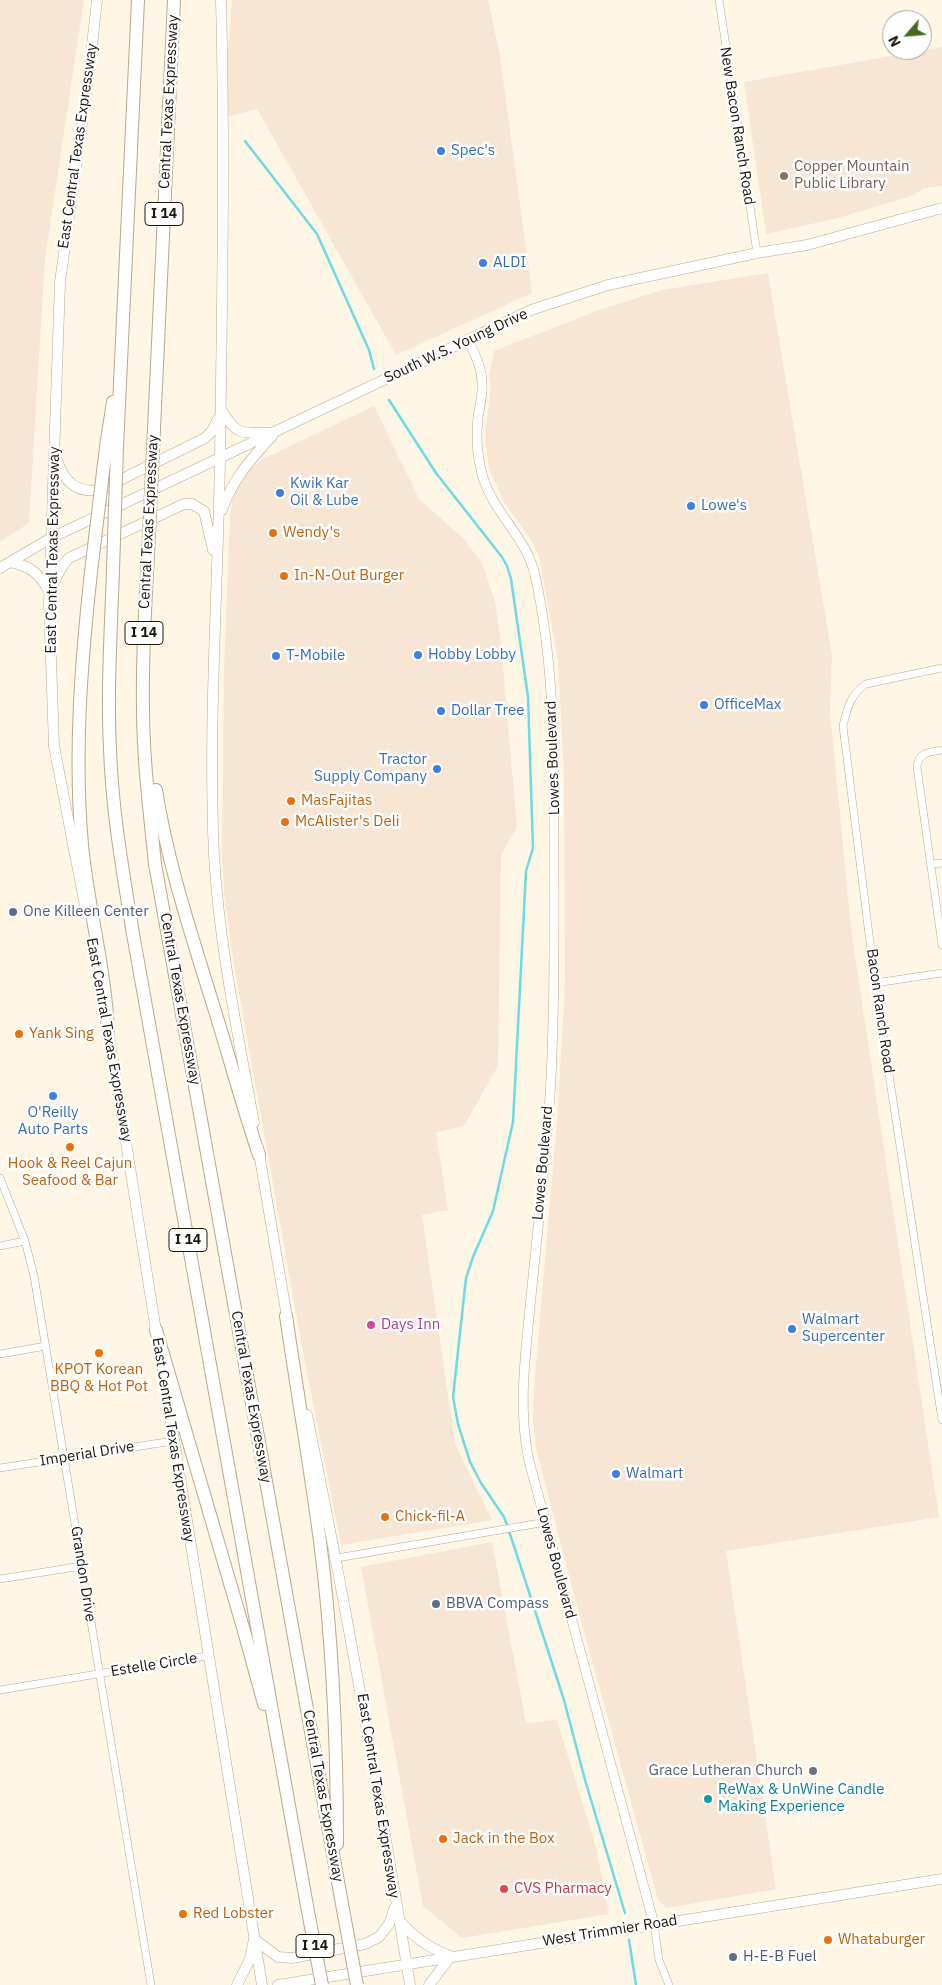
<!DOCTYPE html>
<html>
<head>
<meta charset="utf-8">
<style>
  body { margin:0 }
  #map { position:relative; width:942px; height:1985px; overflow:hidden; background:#fff6e5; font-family:"IBM Plex Sans",sans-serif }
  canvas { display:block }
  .north { position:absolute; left:882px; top:10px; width:50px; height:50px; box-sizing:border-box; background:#fff; border:1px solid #a5a39f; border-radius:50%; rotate:243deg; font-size:14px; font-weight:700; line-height:20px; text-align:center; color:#1d180e }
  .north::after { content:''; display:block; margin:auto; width:18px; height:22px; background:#456922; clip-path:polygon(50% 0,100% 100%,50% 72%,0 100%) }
</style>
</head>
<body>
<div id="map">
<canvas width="942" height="1985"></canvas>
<div class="north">N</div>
</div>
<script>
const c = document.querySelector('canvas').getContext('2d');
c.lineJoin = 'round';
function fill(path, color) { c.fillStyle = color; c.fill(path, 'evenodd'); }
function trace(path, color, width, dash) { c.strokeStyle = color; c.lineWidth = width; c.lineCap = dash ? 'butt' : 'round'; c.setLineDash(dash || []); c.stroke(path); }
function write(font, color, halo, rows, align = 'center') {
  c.font = font + ' "IBM Plex Sans",sans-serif'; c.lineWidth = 5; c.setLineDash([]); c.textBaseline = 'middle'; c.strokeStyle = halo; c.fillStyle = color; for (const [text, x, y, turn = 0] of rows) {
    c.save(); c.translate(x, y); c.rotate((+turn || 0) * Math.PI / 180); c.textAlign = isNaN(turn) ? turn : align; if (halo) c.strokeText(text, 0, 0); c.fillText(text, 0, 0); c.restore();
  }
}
const commercial = new Path2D(`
  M 0,0 L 84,0 L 45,259 L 29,523 L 0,542 Z
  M 232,0 L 488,0 L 500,56 L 532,293 L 396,355 L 257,109 L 223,118 Z
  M 942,47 L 942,186 L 924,188 L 914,195 L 838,218 L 766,234 L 744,82 Z
  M 768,273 L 832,655 L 830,711 L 851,928 L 939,1517 L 726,1551 L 776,1889 L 667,1908 L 658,1900 L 571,1584 L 536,1448 L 533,1421 L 534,1389 L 558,1108 L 565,983 L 564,776 L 558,661 L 539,556 L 531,540 L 504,502 L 489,468 L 485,435 L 491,388 L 489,376 L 494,351 L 599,310 L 662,290 Z
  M 374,406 L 419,499 L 464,539 L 482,563 L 495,601 L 501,642 L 517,827 L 501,855 L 498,1066 L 464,1126 L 436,1132 L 448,1210 L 422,1215 L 455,1444 L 492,1520 L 341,1545 L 302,1347 L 233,959 L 224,893 L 222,857 L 224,670 L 230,517 L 232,501 L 236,490 L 250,468 L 263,459 Z
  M 492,1542 L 526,1723 L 557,1720 L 596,1847 L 609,1914 L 462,1938 L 423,1906 L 361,1567 Z`);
const stream = new Path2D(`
  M 245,141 L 317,234 L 369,350 L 374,369
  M 389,400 L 436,473 L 502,557 L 507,566 L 511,579 L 528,697 L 533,848 L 526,871 L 513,1122 L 493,1211 L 473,1257 L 466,1278 L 453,1397 L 458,1424 L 470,1462 L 481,1483 L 504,1517 L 514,1546 L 564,1700 L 585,1780 L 625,1913
  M 629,1940 L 636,1985`);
const minor = new Path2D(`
  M 719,0 L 757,253
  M 942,668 L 866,684 C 851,694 847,708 843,726 L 875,983 L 942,1420
  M 942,750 C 930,752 918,752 917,767 L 942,945
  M 931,864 L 942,863
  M 875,983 L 942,973
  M 0,1178 L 25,1241 L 34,1276 L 151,1985
  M 0,1246 L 25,1241
  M 0,1354 L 46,1346
  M 0,1468 L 173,1441
  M 337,1558 L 546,1522
  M 0,1579 L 82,1566
  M 0,1690 L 207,1656
  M 654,1924 L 659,1960 L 669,1985`);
const tertiary = new Path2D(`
  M 468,339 C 474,353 482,367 482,383 C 483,394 480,405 478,417 C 476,435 477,456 482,474 C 492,512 526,536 535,575 C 555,665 554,757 554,849 C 554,931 555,1013 550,1095 C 545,1166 537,1236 530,1307 C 525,1359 518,1410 529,1461 L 654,1924`);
const secondary = new Path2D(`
  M 221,0 C 225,153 222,306 220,458 C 218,591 208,722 214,855 C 219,945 238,1034 254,1123
  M 221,409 C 237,438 243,432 272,433
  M 57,460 C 64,481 77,495 102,489 L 205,438 L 212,431 L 218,419
  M 222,510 C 232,480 251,459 272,436
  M 10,562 C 30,566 39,573 49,591
  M 0,568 L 51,538 L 531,310 L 608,285 L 757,253 L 807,245 L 942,208
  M 51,587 L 63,565 L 69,558 L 184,504 L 192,504 L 204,511 L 213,550
  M 86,911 L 54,746 L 49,604 L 60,282 L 89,73 L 97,0
  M 107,1023 L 157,1337
  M 258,1147 L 288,1323
  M 162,1366 L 262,1985
  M 307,1415 C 346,1604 379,1794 410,1985
  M 400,1921 C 414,1938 429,1948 450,1956
  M 237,1985 L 250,1959 L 254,1939 L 278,1957 L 292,1958 L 365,1944 L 379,1937 L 389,1924 L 395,1907
  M 278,1985 L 942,1879
  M 429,1985 L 451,1956`);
const motorway = new Path2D(`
  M 154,429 L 174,0
  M 106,447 L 113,402
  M 117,447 L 138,0
  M 148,555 C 145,606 142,657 143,708 C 143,760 150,813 155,864 L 344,1915
  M 113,570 C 111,630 107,689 110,749 C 112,811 123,872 133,934 L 307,1906
  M 91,572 C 81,664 74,754 82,845 C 88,907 105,967 108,1030
  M 156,790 C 167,860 189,927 210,995 C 227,1048 241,1102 259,1155
  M 286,1316 C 297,1391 310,1466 320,1541 C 333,1642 337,1743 337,1844
  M 156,1330 L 244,1631 L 264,1704`);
const motorwayBridge = new Path2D(`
  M 148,555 L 154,429
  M 113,570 L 117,447
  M 91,572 L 106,447
  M 307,1906 L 322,1985
  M 344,1915 L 357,1985`);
const markers = [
  [441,151,5,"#3f7fe0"],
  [784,176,5,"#8d6e63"],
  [483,263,5,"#3f7fe0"],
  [280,493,5,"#3f7fe0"],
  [691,506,5,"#3f7fe0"],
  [273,533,5,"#e8710a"],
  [284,576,5,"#e8710a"],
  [418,655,5,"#3f7fe0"],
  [276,656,5,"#3f7fe0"],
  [704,705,5,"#3f7fe0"],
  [441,711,5,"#3f7fe0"],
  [437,769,5,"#3f7fe0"],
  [291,801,5,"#e8710a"],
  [285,822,5,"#e8710a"],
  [13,912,5,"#5c6f8a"],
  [19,1034,5,"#e8710a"],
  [53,1096,5,"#3f7fe0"],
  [70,1147,5,"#e8710a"],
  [371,1325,5,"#d1479c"],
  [792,1329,5,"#3f7fe0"],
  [99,1353,5,"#e8710a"],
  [616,1474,5,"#3f7fe0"],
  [385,1517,5,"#e8710a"],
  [436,1604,5,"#5c6f8a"],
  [813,1771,5,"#6b7280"],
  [708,1799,5,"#0f9aa8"],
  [443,1839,5,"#e8710a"],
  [504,1889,5,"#e0444e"],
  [183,1914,5,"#e8710a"],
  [828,1940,5,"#e8710a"],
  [733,1957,5,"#5c6f8a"]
];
const shields = [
  [164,214,38],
  [144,633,38],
  [188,1240,38],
  [315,1946,38]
];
const shieldNames = [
  ["I 14",164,214],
  ["I 14",144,633],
  ["I 14",188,1240],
  ["I 14",315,1946]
];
const streetNames = [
  ["Central Texas Expressway",169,102,-87],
  ["New Bacon Ranch Road",737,126,81],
  ["East Central Texas Expressway",78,146,-82],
  ["South W.S. Young Drive",456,346,-25],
  ["Central Texas Expressway",149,522,-87],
  ["East Central Texas Expressway",53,550,-89],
  ["Lowes Boulevard",553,758,-92],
  ["Central Texas Expressway",180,999,80],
  ["Bacon Ranch Road",880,1011,82],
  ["East Central Texas Expressway",109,1040,80],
  ["Lowes Boulevard",543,1163,-85],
  ["Central Texas Expressway",251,1397,80],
  ["East Central Texas Expressway",173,1440,81],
  ["Imperial Drive",87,1454,-9],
  ["Lowes Boulevard",556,1563,75],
  ["Grandon Drive",83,1574,81],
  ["Estelle Circle",154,1665,-9],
  ["Central Texas Expressway",323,1796,80],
  ["East Central Texas Expressway",378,1796,81],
  ["West Trimmier Road",610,1931,-9]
];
const shopNames = [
  ["Spec's",451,151],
  ["ALDI",493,263],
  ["Kwik Kar",290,484],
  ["Oil & Lube",290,501],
  ["Lowe's",701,506],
  ["Hobby Lobby",428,655],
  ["T-Mobile",286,656],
  ["OfficeMax",714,705],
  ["Dollar Tree",451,711],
  ["Tractor",427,760,"right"],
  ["Supply Company",427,777,"right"],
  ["O'Reilly",53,1113,"center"],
  ["Auto Parts",53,1130,"center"],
  ["Walmart",802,1320],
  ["Supercenter",802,1337],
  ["Walmart",626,1474]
];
const educationNames = [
  ["Copper Mountain",794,167],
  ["Public Library",794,184]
];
const foodNames = [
  ["Wendy's",283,533],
  ["In-N-Out Burger",294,576],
  ["MasFajitas",301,801],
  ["McAlister's Deli",295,822],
  ["Yank Sing",29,1034],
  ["Hook & Reel Cajun",70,1164,"center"],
  ["Seafood & Bar",70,1181,"center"],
  ["KPOT Korean",99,1370,"center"],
  ["BBQ & Hot Pot",99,1387,"center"],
  ["Chick-fil-A",395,1517],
  ["Jack in the Box",453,1839],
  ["Red Lobster",193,1914],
  ["Whataburger",838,1940]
];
const serviceNames = [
  ["One Killeen Center",23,912],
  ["BBVA Compass",446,1604],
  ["H-E-B Fuel",743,1957]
];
const hotelNames = [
  ["Days Inn",381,1325]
];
const worshipNames = [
  ["Grace Lutheran Church",803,1771]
];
const cultureNames = [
  ["ReWax & UnWine Candle",718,1790],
  ["Making Experience",718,1807]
];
const healthNames = [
  ["CVS Pharmacy",514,1889]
];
fill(commercial, '#f7e6d4');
trace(stream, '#6cdbe4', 2.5);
trace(minor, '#b7a98e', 8);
trace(tertiary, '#b7a98e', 10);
trace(secondary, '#b7a98e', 11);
trace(motorway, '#b7a98e', 14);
trace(minor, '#fff', 7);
trace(tertiary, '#fff', 9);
trace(secondary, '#fff', 10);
trace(motorway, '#fff', 12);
trace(motorwayBridge, '#b7a98e', 14, []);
trace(motorwayBridge, '#fff', 12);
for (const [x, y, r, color] of markers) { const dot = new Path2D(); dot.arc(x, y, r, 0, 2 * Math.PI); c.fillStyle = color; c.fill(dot); trace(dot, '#fff', 2); }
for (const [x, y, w] of shields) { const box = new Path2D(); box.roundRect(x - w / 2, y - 11.5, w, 23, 4); c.fillStyle = '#fff'; c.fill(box); trace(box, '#1d180e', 1); }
write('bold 14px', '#1d180e', null, shieldNames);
write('15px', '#1d180e', '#fff', streetNames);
write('15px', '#366cbe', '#fff', shopNames, 'left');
write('15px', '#785e54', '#fff', educationNames, 'left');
write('15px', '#c56008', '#fff', foodNames, 'left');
write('15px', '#4e5e75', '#fff', serviceNames, 'left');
write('15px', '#b23c85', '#fff', hotelNames, 'left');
write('15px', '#5b616d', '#fff', worshipNames, 'right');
write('15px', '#0d838f', '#fff', cultureNames, 'left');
write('15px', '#be3a42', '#fff', healthNames, 'left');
</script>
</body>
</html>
